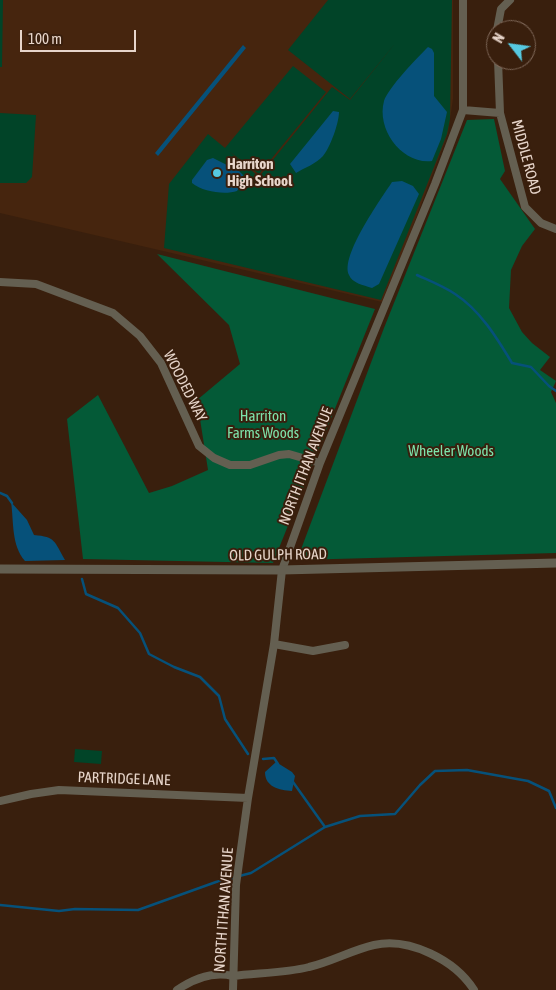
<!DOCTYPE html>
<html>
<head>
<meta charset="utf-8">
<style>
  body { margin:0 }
  #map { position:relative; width:556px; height:990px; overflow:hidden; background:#391f0d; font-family:"Asap Condensed",sans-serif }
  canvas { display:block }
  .north { position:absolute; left:486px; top:20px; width:50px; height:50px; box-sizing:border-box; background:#391f0d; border:1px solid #7f6859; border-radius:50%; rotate:300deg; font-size:14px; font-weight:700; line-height:20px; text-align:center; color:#e7d5ca }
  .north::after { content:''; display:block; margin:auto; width:18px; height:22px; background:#56c9e1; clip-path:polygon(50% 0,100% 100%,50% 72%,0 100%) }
  .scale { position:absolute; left:20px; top:30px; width:116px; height:22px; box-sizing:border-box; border:2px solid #e7d5ca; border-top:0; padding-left:6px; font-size:15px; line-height:18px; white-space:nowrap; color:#e7d5ca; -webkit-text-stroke:4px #391f0d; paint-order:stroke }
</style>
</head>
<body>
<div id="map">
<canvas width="556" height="990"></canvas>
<div class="north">N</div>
<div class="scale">100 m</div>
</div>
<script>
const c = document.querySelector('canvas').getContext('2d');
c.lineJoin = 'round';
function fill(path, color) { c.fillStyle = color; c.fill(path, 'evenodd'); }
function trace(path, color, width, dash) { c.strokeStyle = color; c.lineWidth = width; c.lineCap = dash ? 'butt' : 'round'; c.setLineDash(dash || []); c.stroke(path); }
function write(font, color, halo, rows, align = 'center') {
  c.font = font + ' "Asap Condensed",sans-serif'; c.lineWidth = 4; c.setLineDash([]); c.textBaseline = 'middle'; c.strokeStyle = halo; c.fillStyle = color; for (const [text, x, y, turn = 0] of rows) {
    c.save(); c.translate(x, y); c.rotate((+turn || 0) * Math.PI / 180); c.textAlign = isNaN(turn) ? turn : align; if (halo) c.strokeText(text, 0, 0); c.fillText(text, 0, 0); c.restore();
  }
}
const built = new Path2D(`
  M 0,0 L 453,0 L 453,99 L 448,133 L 409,237 L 382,302 L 0,213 Z`);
const green = new Path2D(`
  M 0,0 L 3,0 L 2,67 L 0,67 Z
  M 328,0 L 452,0 L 450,119 L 447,134 L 434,167 L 381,300 L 164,248 L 169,184 L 208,134 L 225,148 L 293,66 L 326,92 L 259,174 L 229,151 L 259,177 L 332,87 L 350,100 L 397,41 L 350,99 L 288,50 Z
  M 0,113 L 36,115 L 32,177 L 26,183 L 0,183 Z
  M 75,749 L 102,751 L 101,764 L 74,762 Z`);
const forest = new Path2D(`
  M 494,119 L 505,171 L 500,179 L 535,229 L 522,246 L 511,270 L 509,308 L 522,332 L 532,343 L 550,357 L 540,370 L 556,381 L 551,392 L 556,403 L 556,553 L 297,560 L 384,328 L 467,120 Z
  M 157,254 L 375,309 L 273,563 L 83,559 L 67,419 L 98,395 L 149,493 L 172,486 L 208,470 L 197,400 L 240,364 L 229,325 Z`);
const water = new Path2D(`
  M 243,45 L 246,48 L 158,156 L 155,153 Z
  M 428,47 L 432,49 L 434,53 L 434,96 L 447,112 L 441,139 L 432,161 C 403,165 376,130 384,101 C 388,88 417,58 428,47 Z
  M 333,111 L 339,112 C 339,123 330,148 323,156 C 316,164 304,168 296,173 L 290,164 Z
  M 213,158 L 239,171 L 243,175 L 241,185 L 237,191 C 225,195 203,192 192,183 L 192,180 L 207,160 Z
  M 402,181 L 413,186 L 419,194 L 379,284 L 372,288 C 363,285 352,283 349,275 C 340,256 381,199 392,182 Z
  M 11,502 L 27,520 L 34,535 C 56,537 54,541 65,560 L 25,561 C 11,545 14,522 11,502 Z
  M 276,762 L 292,772 L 295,776 L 292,791 C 279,790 265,787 265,772 Z`);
const stream = new Path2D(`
  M 417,275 C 430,281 443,286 455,294 C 480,310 497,338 512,363 L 531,367 L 549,386 L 556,391
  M 0,493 L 7,496 L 12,503
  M 82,579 L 86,594 L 118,608 L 140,633 L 149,654 L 174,667 L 200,677 L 219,696 L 225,719 L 248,754
  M 263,759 L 274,758 L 278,764
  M 293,782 L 325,827
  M 0,905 L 59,911 L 75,909 L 138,910 L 216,882 L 251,873 L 325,827 L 360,816 L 395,814 L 420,785 L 435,771 L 467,770 L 528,781 L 549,791 L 556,808`);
const minor = new Path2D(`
  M 497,30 L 501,9 L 510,0
  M 498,60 L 500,113 L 525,207 L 541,223 L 556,229
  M 463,110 L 500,113
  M 0,282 L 36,284 L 113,313 L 140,336 L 161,363 L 199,446 L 214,458 L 230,465 L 250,465 L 279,455 L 289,454 L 320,463
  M 274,644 L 313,651 L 345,645
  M 0,801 L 31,794 L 59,790 L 248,798
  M 177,990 C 193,979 213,971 233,976 C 256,973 286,973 309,967 C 331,962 352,950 374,945 C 409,937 455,960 474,990
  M 233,990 L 236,885 L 248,798 L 274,644 L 282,570 L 320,463 L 435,184 L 463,110 L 463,0`);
const tertiary = new Path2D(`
  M 0,569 L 282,570 L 556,563`);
const markers = [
  [217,173,5,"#56c9e1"]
];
const streetNames = [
  ["MIDDLE ROAD",526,157,75],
  ["WOODED WAY",185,386,63],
  ["NORTH ITHAN AVENUE",306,466,-69],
  ["OLD GULPH ROAD",278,555,-1],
  ["PARTRIDGE LANE",124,779,2],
  ["NORTH ITHAN AVENUE",224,910,-86]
];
const poiNames = [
  ["Harriton",227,164],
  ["High School",227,181]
];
const parkNames = [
  ["Harriton",263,416],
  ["Farms Woods",263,433],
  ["Wheeler Woods",451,451]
];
fill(built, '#46250e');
fill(green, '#014428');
fill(forest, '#045a37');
fill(water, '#06517a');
trace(stream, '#06517a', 2.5);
trace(minor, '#645f51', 8);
trace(tertiary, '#645f51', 9);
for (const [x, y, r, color] of markers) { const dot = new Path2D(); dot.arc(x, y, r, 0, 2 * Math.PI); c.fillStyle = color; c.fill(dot); trace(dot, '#391f0d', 2); }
write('15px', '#e7d5ca', '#391f0d', streetNames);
write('bold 15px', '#e7d5ca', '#391f0d', poiNames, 'left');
write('15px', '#7de3ab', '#391f0d', parkNames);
</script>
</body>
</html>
